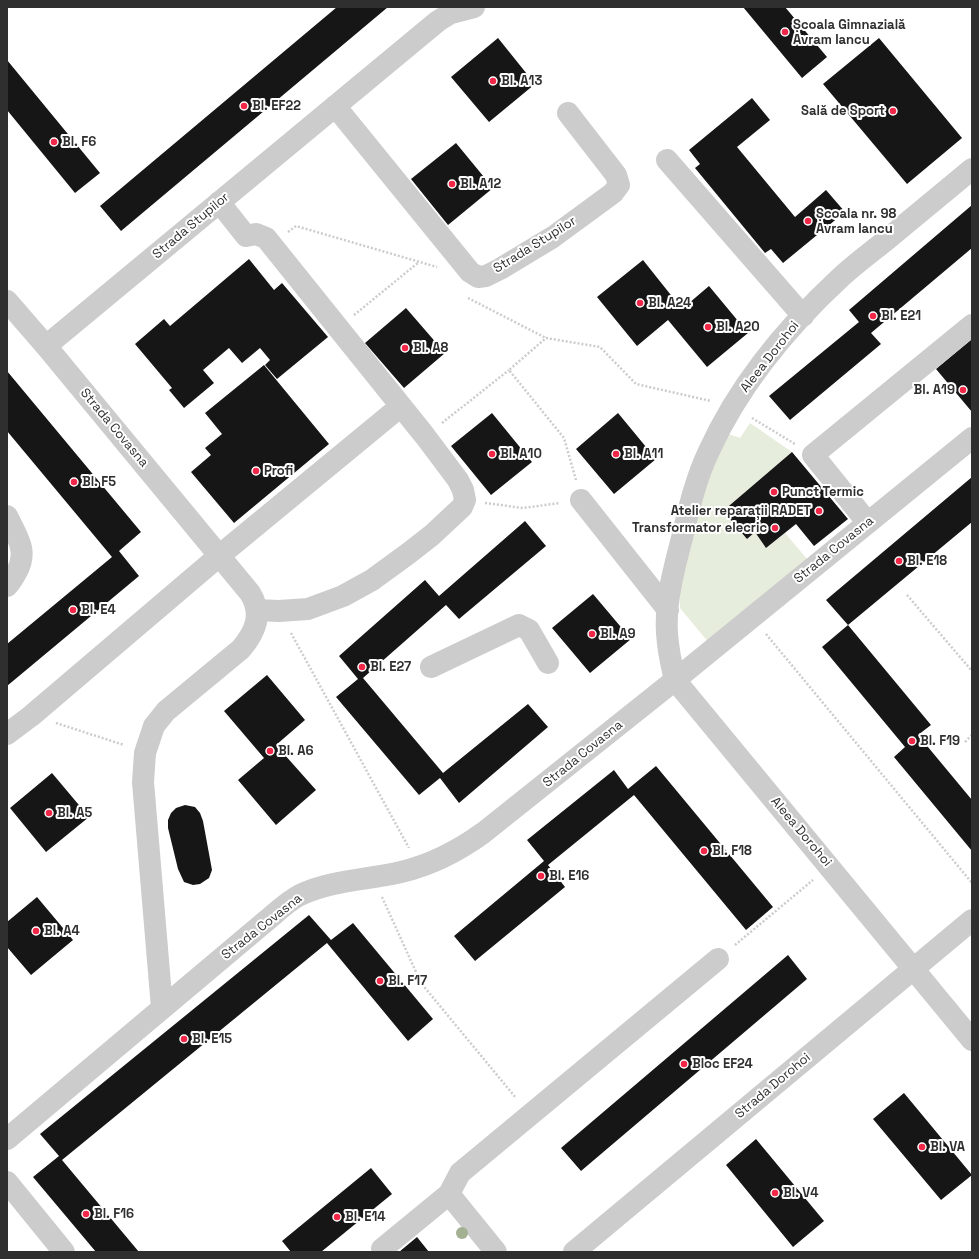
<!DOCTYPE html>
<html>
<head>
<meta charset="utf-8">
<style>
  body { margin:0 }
  #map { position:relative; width:979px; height:1259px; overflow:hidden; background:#fff; font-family:"Space Grotesk",sans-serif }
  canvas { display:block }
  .frame { position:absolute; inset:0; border:8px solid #2f2f2f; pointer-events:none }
</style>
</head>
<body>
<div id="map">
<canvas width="979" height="1259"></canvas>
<div class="frame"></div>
</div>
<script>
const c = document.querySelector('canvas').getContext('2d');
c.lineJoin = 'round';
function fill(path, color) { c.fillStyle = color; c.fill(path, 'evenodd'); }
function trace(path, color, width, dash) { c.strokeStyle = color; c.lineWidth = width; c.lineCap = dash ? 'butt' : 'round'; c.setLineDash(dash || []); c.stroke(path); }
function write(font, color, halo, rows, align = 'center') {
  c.font = font + ' "Space Grotesk",sans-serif'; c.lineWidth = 4; c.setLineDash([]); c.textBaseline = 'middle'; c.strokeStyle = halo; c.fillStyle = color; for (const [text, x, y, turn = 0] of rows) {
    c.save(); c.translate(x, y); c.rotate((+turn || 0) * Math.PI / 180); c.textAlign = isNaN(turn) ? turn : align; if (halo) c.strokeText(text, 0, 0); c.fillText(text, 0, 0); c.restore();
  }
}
const green = new Path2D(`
  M 750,423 L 792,452 L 723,511 L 747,539 L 755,532 L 766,548 L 785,533 L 807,559 L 709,643 L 680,608 L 680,594 L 688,542 L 715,461 L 729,434 L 740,438 Z`);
const building = new Path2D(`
  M 337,7 L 388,7 L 121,231 L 100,206 Z
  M 743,7 L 785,7 L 827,57 L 802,78 Z
  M 498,38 L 535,84 L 489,122 L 451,77 Z
  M 879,38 L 962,138 L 907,184 L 823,84 Z
  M 7,60 L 100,173 L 75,193 L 7,110 Z
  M 752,98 L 770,120 L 737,147 L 795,217 L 826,190 L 845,212 L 783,263 L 771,249 L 765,253 L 695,168 L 700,164 L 689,150 Z
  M 456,143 L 493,188 L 448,225 L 411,179 Z
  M 972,205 L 972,248 L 871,333 L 881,344 L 790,420 L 769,396 L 859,322 L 849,310 Z
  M 249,259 L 274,290 L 282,283 L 328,337 L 277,379 L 265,365 L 270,360 L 260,348 L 242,363 L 229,348 L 203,370 L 214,383 L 184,408 L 169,390 L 172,388 L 135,344 L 164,319 L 170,326 Z
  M 643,260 L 682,309 L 709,286 L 748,333 L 707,367 L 668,320 L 637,346 L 597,297 Z
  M 406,308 L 445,353 L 404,388 L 365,343 Z
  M 972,339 L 972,412 L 936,369 Z
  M 264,365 L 329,444 L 234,523 L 191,472 L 211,455 L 205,448 L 222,434 L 205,413 Z
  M 7,371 L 141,532 L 119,551 L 139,576 L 7,686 L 7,644 L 112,557 L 7,431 Z
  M 492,413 L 532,462 L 491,495 L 451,446 Z
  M 618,413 L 656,459 L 614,494 L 576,449 Z
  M 792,452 L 848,519 L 814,546 L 796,524 L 766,548 L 755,532 L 747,539 L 723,511 Z
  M 972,477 L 972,522 L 848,625 L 931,725 L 918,735 L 972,800 L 972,851 L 894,757 L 905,747 L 822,647 L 848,625 L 826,600 Z
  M 525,521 L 546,546 L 459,619 L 446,605 L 363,678 L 443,773 L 528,704 L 548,727 L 459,803 L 440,778 L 419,795 L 336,697 L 358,679 L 339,656 L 425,580 L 439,596 Z
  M 593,594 L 631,639 L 590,673 L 552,628 Z
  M 267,675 L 305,720 L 276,745 L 316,790 L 276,825 L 238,780 L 264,758 L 224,711 Z
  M 656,766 L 773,907 L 746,930 L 634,795 L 548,865 L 565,887 L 475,961 L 454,936 L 544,861 L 527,840 L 614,770 L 628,789 Z
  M 52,773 L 89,817 L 46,852 L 10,808 Z
  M 185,805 L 195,807 L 200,813 L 203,821 L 212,870 L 209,878 L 200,884 L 193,885 L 184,882 L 178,869 L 168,828 L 168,820 L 171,813 L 176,808 Z
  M 37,897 L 73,940 L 31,975 L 7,947 L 7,922 Z
  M 309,915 L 331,940 L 353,923 L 433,1019 L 408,1041 L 327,943 L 62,1160 L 139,1252 L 96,1252 L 33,1177 L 59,1156 L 40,1134 Z
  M 788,955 L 807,979 L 581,1171 L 561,1148 Z
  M 904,1093 L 972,1175 L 941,1200 L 873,1119 Z
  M 756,1139 L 824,1221 L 793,1247 L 726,1165 Z
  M 371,1168 L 392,1194 L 321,1252 L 291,1252 L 282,1241 Z
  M 417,1237 L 429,1252 L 399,1252 Z`);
const path = new Path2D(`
  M 288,232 L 296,226 L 437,267
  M 468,298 L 546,338
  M 354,315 L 419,262
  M 752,418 L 795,444
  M 442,423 L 509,370
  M 576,480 L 564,438 L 509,370 L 546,338 L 600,347 L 636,384 L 711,401
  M 485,503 L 523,508 L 560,503
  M 907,595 L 972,671
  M 291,633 L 409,848
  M 766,634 L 972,883
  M 56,723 L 124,745
  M 965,742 L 972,735
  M 382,897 L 421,983 L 516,1098
  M 735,945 L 813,880`);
const minor = new Path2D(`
  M 335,106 L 470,272 L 478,277 L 486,276 L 500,269 L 553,237 L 613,193 L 619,185 L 616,175 L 568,113
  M 667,160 L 803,316
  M 972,169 C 943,193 914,217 885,241 C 870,253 855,264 841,277 C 788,326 739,385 709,451 C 696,478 689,508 682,538 C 674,568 665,602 667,633 C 668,649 671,664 675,680 L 972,1040
  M 219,202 L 246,236 L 256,234 L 266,238 L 425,436 L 458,480 L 463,490 L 465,500 L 462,507 L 432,535 L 409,553 L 372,580 L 343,596 L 308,609 L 279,611 L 257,610
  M 7,301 L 46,346 L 250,593 C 263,614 256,631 241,649 L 166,711 L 154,726 L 145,753 L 143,782 L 162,1008
  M 46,346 L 438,21 L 451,13 L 474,7
  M 581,500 L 668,610
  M 7,516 C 17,537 29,551 16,573 C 13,578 11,582 7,586
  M 868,523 L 813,455 L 972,325
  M 431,667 L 519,625 L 529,630 L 548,663
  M 7,734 L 31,716 L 219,556 L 401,406
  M 7,1139 L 266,921 C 277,912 288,901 300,895 C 332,880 367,880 401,872 C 431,865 458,851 483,833 L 675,680 L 972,438
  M 7,1182 L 64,1252
  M 449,1194 L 460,1173 L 718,959
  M 382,1249 L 449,1194 L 496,1252
  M 574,1252 L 972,920`);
const trees = [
  [462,1233]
];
const markers = [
  [785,32,4,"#f22647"],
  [493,81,4,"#f22647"],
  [244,106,4,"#f22647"],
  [893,111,4,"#f22647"],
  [54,142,4,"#f22647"],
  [452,184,4,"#f22647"],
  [808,221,4,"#f22647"],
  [640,303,4,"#f22647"],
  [873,316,4,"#f22647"],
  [708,327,4,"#f22647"],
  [405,348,4,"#f22647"],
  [963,390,4,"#f22647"],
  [492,454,4,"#f22647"],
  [616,454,4,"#f22647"],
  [256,471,4,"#f22647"],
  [74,482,4,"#f22647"],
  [774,492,4,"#f22647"],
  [819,511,4,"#f22647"],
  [775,528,4,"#f22647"],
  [899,561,4,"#f22647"],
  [73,610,4,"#f22647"],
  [592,634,4,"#f22647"],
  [362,667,4,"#f22647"],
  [912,741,4,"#f22647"],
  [270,751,4,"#f22647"],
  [49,813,4,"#f22647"],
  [704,851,4,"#f22647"],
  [541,876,4,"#f22647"],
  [36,931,4,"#f22647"],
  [380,981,4,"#f22647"],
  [184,1039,4,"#f22647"],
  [684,1064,4,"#f22647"],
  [922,1147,4,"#f22647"],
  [775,1193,4,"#f22647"],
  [86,1214,4,"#f22647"],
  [337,1217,4,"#f22647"]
];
const poiNames = [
  ["Școala Gimnazială",793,25],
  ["Avram Iancu",793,40],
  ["Bl. A13",501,81],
  ["Bl. EF22",252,106],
  ["Sală de Sport",885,111,"right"],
  ["Bl. F6",62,142],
  ["Bl. A12",460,184],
  ["Școala nr. 98",816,214],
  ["Avram Iancu",816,229],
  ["Bl. A24",648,303],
  ["Bl. E21",881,316],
  ["Bl. A20",716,327],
  ["Bl. A8",413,348],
  ["Bl. A19",955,390,"right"],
  ["Bl. A10",500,454],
  ["Bl. A11",624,454],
  ["Profi",264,471],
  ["Bl. F5",82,482],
  ["Punct Termic",782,492],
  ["Atelier reparații RADET",811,511,"right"],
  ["Transformator elecric",767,528,"right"],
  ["Bl. E18",907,561],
  ["Bl. E4",81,610],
  ["Bl. A9",600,634],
  ["Bl. E27",370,667],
  ["Bl. F19",920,741],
  ["Bl. A6",278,751],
  ["Bl. A5",57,813],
  ["Bl. F18",712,851],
  ["Bl. E16",549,876],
  ["Bl. A4",44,931],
  ["Bl. F17",388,981],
  ["Bl. E15",192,1039],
  ["Bloc EF24",692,1064],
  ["Bl. VA",930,1147],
  ["Bl. V4",783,1193],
  ["Bl. F16",94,1214],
  ["Bl. E14",345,1217]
];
const streetNames = [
  ["Strada Stupilor",191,226,-40],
  ["Strada Stupilor",535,245,-32],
  ["Aleea Dorohoi",770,357,-52],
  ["Strada Covasna",114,428,50],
  ["Strada Covasna",834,550,-39],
  ["Strada Covasna",583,754,-39],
  ["Aleea Dorohoi",801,832,50],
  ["Strada Covasna",262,927,-38],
  ["Strada Dorohoi",773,1086,-40]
];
fill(green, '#e7eddc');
fill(building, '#161616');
trace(path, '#ccc', 2.5, [2, 2]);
trace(minor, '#ccc', 22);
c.fillStyle = '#a3b092';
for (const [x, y] of trees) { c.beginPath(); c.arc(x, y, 6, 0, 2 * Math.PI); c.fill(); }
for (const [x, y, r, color] of markers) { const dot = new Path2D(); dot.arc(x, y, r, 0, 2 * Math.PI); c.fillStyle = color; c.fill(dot); trace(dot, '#fff', 1.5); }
write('bold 13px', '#2f2f2f', '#fff', poiNames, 'left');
write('13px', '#2f2f2f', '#fff', streetNames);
</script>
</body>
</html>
